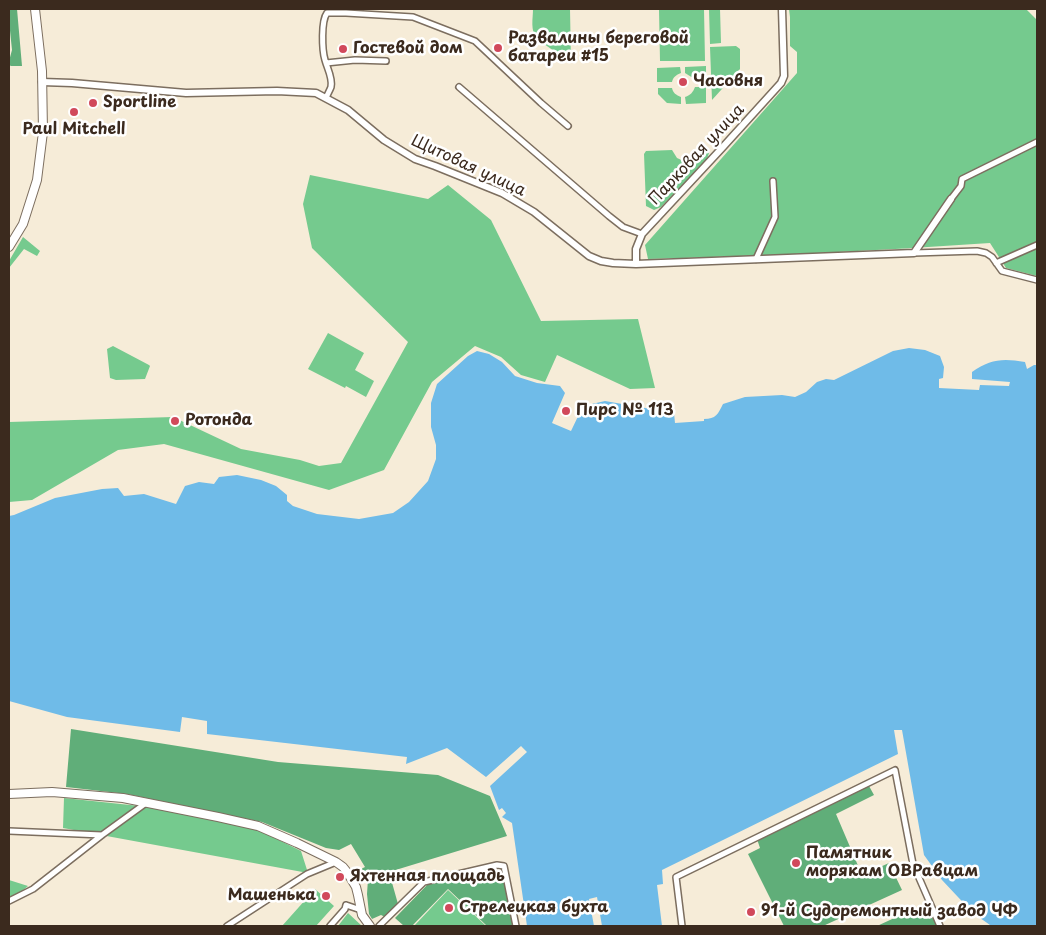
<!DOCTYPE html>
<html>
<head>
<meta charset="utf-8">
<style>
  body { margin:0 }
  #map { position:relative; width:1046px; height:935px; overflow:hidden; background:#f6ecd8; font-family:"Playpen Sans",sans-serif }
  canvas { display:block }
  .frame { position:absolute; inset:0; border:10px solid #3b2a1e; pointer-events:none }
</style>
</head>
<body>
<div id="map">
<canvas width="1046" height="935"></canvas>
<div class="frame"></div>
</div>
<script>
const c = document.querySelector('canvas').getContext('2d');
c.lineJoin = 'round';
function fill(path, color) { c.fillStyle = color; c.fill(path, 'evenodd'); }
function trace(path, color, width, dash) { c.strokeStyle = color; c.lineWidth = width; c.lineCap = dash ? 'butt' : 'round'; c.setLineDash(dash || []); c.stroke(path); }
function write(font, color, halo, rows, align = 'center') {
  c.font = font + ' "Playpen Sans",sans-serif'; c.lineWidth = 5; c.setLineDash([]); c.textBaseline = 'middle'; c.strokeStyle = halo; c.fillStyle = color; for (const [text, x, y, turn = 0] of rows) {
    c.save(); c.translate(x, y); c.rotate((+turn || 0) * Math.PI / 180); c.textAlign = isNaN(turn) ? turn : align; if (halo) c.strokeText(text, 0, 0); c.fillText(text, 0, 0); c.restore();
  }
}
const green = new Path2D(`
  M 533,9 L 570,9 L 571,63 L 537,39 C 530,30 533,19 533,9 Z
  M 659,9 L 704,9 L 705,61 L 660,61 Z
  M 709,9 L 720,9 L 721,43 L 710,44 Z
  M 789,9 L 1026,9 L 1037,20 L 1037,276 L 1006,268 L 990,243 C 876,251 762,256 648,259 L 645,245 L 797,73 L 797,52 L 790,46 L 790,17 Z
  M 736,46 L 740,49 L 740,69 L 712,100 L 710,47 Z
  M 706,66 L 706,81 L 693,82 L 693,78 L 685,73 L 685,67 Z
  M 680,67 L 681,73 C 676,75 673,77 672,82 L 657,82 L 657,68 Z
  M 695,87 L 706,87 L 706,103 L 686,104 L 685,97 C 691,95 693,92 695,87 Z
  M 658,88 L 672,88 C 673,93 676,95 681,97 L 681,104 L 667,103 L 658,94 Z
  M 672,150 L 677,158 L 686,162 L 695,156 L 697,150 L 705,150 L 709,153 L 707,159 L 661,207 L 654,210 L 646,206 L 644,154 L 646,151 Z
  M 310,175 L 428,199 L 448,185 L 491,220 L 541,321 L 638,319 L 655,388 L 630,389 L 557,355 L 545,382 L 521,375 L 501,357 L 475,346 L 432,382 L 384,470 L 329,490 L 164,444 L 118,450 L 32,500 L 9,502 L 9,422 L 173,417 L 241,449 L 300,460 L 319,466 L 341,463 L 408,342 L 312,248 L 303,204 Z
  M 23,237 L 40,251 L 37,256 L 24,249 L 9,268 L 9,261 Z
  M 328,333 L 364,353 L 355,370 L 374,381 L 366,397 L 346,386 L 345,388 L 308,369 Z
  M 113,346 L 149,365 L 150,366 L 145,379 L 116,380 L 110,378 L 107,349 Z
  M 64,798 L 149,807 L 255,828 L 301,851 L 308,873 L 63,828 Z
  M 9,880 L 28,886 L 9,902 Z
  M 315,889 L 334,906 L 316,926 L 282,926 Z
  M 448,890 L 486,926 L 414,926 Z
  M 348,913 L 362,926 L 338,926 Z`);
const forest = new Path2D(`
  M 9,9 L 17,9 L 22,66 L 11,66 L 9,65 L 9,61 L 12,50 L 9,21 Z
  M 71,729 L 278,762 L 438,775 L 490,796 L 507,836 L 389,872 L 398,904 L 385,917 L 381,915 L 372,919 L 369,914 L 367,894 L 368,879 L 361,869 L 365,867 L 351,844 L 339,850 L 326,848 L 262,822 L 127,794 L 66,787 Z
  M 869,786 L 874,795 L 836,814 L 862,875 L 889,863 L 902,890 L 823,926 L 784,926 L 748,854 L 760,848 L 757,839 Z
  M 502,871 L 513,926 L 487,926 L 448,889 L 412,926 L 404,926 L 395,918 L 428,884 Z
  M 916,908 L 945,926 L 877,926 Z`);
const water = new Path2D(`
  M 909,348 L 925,350 L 940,356 L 944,367 L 943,378 L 939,379 L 939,388 L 979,390 L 980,385 L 1009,386 L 1010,382 L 972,379 L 972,372 C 990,359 1003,358 1025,362 L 1027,369 L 1034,365 L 1037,365 L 1037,926 L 990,925 L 973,913 L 942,880 L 924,855 L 902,730 L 894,730 L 898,754 L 662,870 L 663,884 L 657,885 L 662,926 L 602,926 L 597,897 L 589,899 L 594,926 L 527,926 L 512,823 L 502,817 L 506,813 L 502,808 L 499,810 L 490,786 L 527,752 L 521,746 L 486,777 L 447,748 L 406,764 L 407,757 L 207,734 L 207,721 L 182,717 L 180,732 L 67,717 L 9,701 L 9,516 L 14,515 L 55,498 L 102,489 L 118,488 L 124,496 L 144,494 L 176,504 L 185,486 L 199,482 L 214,484 L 219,477 L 237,475 L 261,480 L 276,486 L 287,495 L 287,501 L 293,506 L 317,514 L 359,519 L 393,513 L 409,502 L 428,481 L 436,459 L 436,445 L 431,427 L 431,403 L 437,384 L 468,356 L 477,351 L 489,354 L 502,362 L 515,376 L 537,383 L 560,386 L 565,393 L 552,423 L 571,431 L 583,406 L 605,401 L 674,413 L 675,423 L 704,421 L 704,419 C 716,419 718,414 723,404 L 745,397 L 782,395 L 795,397 L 806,392 L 817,382 L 826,379 L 834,380 L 893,351 Z`);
const minor = new Path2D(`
  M 326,63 L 355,60 L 386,61
  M 459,87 L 609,216 L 623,227 L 642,234
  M 326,98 C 327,95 330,90 331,87 C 333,78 327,68 325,60 C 322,50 321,21 327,13 L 346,13 L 413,17 L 475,41 L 541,103 L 568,126
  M 951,199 L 961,186 L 962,179 L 1037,142
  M 914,253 L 977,251 L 986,253 L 992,257 L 1002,271 L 1037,280
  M 756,259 L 775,217 L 773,181
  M 996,263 L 1037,245
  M 9,831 L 102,835
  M 9,901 L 33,889 L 102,835 L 146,803
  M 227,926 L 307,874 L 336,862
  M 330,926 L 345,909 L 346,905 L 361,910
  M 379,926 L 424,882 L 497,865 L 504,866 L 516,926
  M 682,926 L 676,877 L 895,770 L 913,864 L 940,926`);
const tertiary = new Path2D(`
  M 42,82 L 72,83 L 186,93 L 277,91 L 316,93 L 348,110 L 384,140 L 415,159 L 435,166 L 502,193 L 534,212 L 589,256 L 601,261 L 613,263 L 636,264 L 914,253 L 951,199
  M 636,264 L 636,249 L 642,234 L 722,148 L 781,83 L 784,76 L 782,9`);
const secondary = new Path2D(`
  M 9,247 L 23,224 L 37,180 L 43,132 L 42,71 L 35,9
  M 9,794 L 52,792 L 123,798 L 218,817 L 258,826 L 297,843 L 336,862 L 343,867 L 347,872 L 356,887 L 358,895 L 362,915 L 370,926`);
const markers = [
  [498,48,5,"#d1495b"],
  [343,49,5,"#d1495b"],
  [683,82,5,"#d1495b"],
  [93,103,5,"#d1495b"],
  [74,112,5,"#d1495b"],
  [566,411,5,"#d1495b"],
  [175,421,5,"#d1495b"],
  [796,863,5,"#d1495b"],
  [340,877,5,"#d1495b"],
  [326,896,5,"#d1495b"],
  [449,908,5,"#d1495b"],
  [751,912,5,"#d1495b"]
];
const poiNames = [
  ["Развалины береговой",508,39],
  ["батареи #15",508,57],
  ["Гостевой дом",353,49],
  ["Часовня",693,82],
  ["Sportline",103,103],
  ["Paul Mitchell",74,130,"center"],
  ["Пирс № 113",576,411],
  ["Ротонда",185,421],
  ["Памятник",806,854],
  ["морякам ОВРавцам",806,872],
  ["Яхтенная площадь",350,877],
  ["Машенька",316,896,"right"],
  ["Стрелецкая бухта",459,908],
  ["91-й Судоремонтный завод ЧФ",761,912]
];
const streetNames = [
  ["Парковая улица",697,155,-47],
  ["Щитовая улица",468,166,25]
];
fill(green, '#75ca8e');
fill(forest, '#60ae79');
fill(water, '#6fbbe8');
trace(minor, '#7c6e5f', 8);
trace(tertiary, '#7c6e5f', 9);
trace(secondary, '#7c6e5f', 10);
trace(minor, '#fff', 5);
trace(tertiary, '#fff', 6);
trace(secondary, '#fff', 8);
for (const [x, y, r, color] of markers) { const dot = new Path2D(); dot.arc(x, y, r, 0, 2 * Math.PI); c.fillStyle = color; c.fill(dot); trace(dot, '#fff', 2); }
write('bold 16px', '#3b2a1e', '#fff', poiNames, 'left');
write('16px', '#3b2a1e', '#fff', streetNames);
</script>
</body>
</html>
